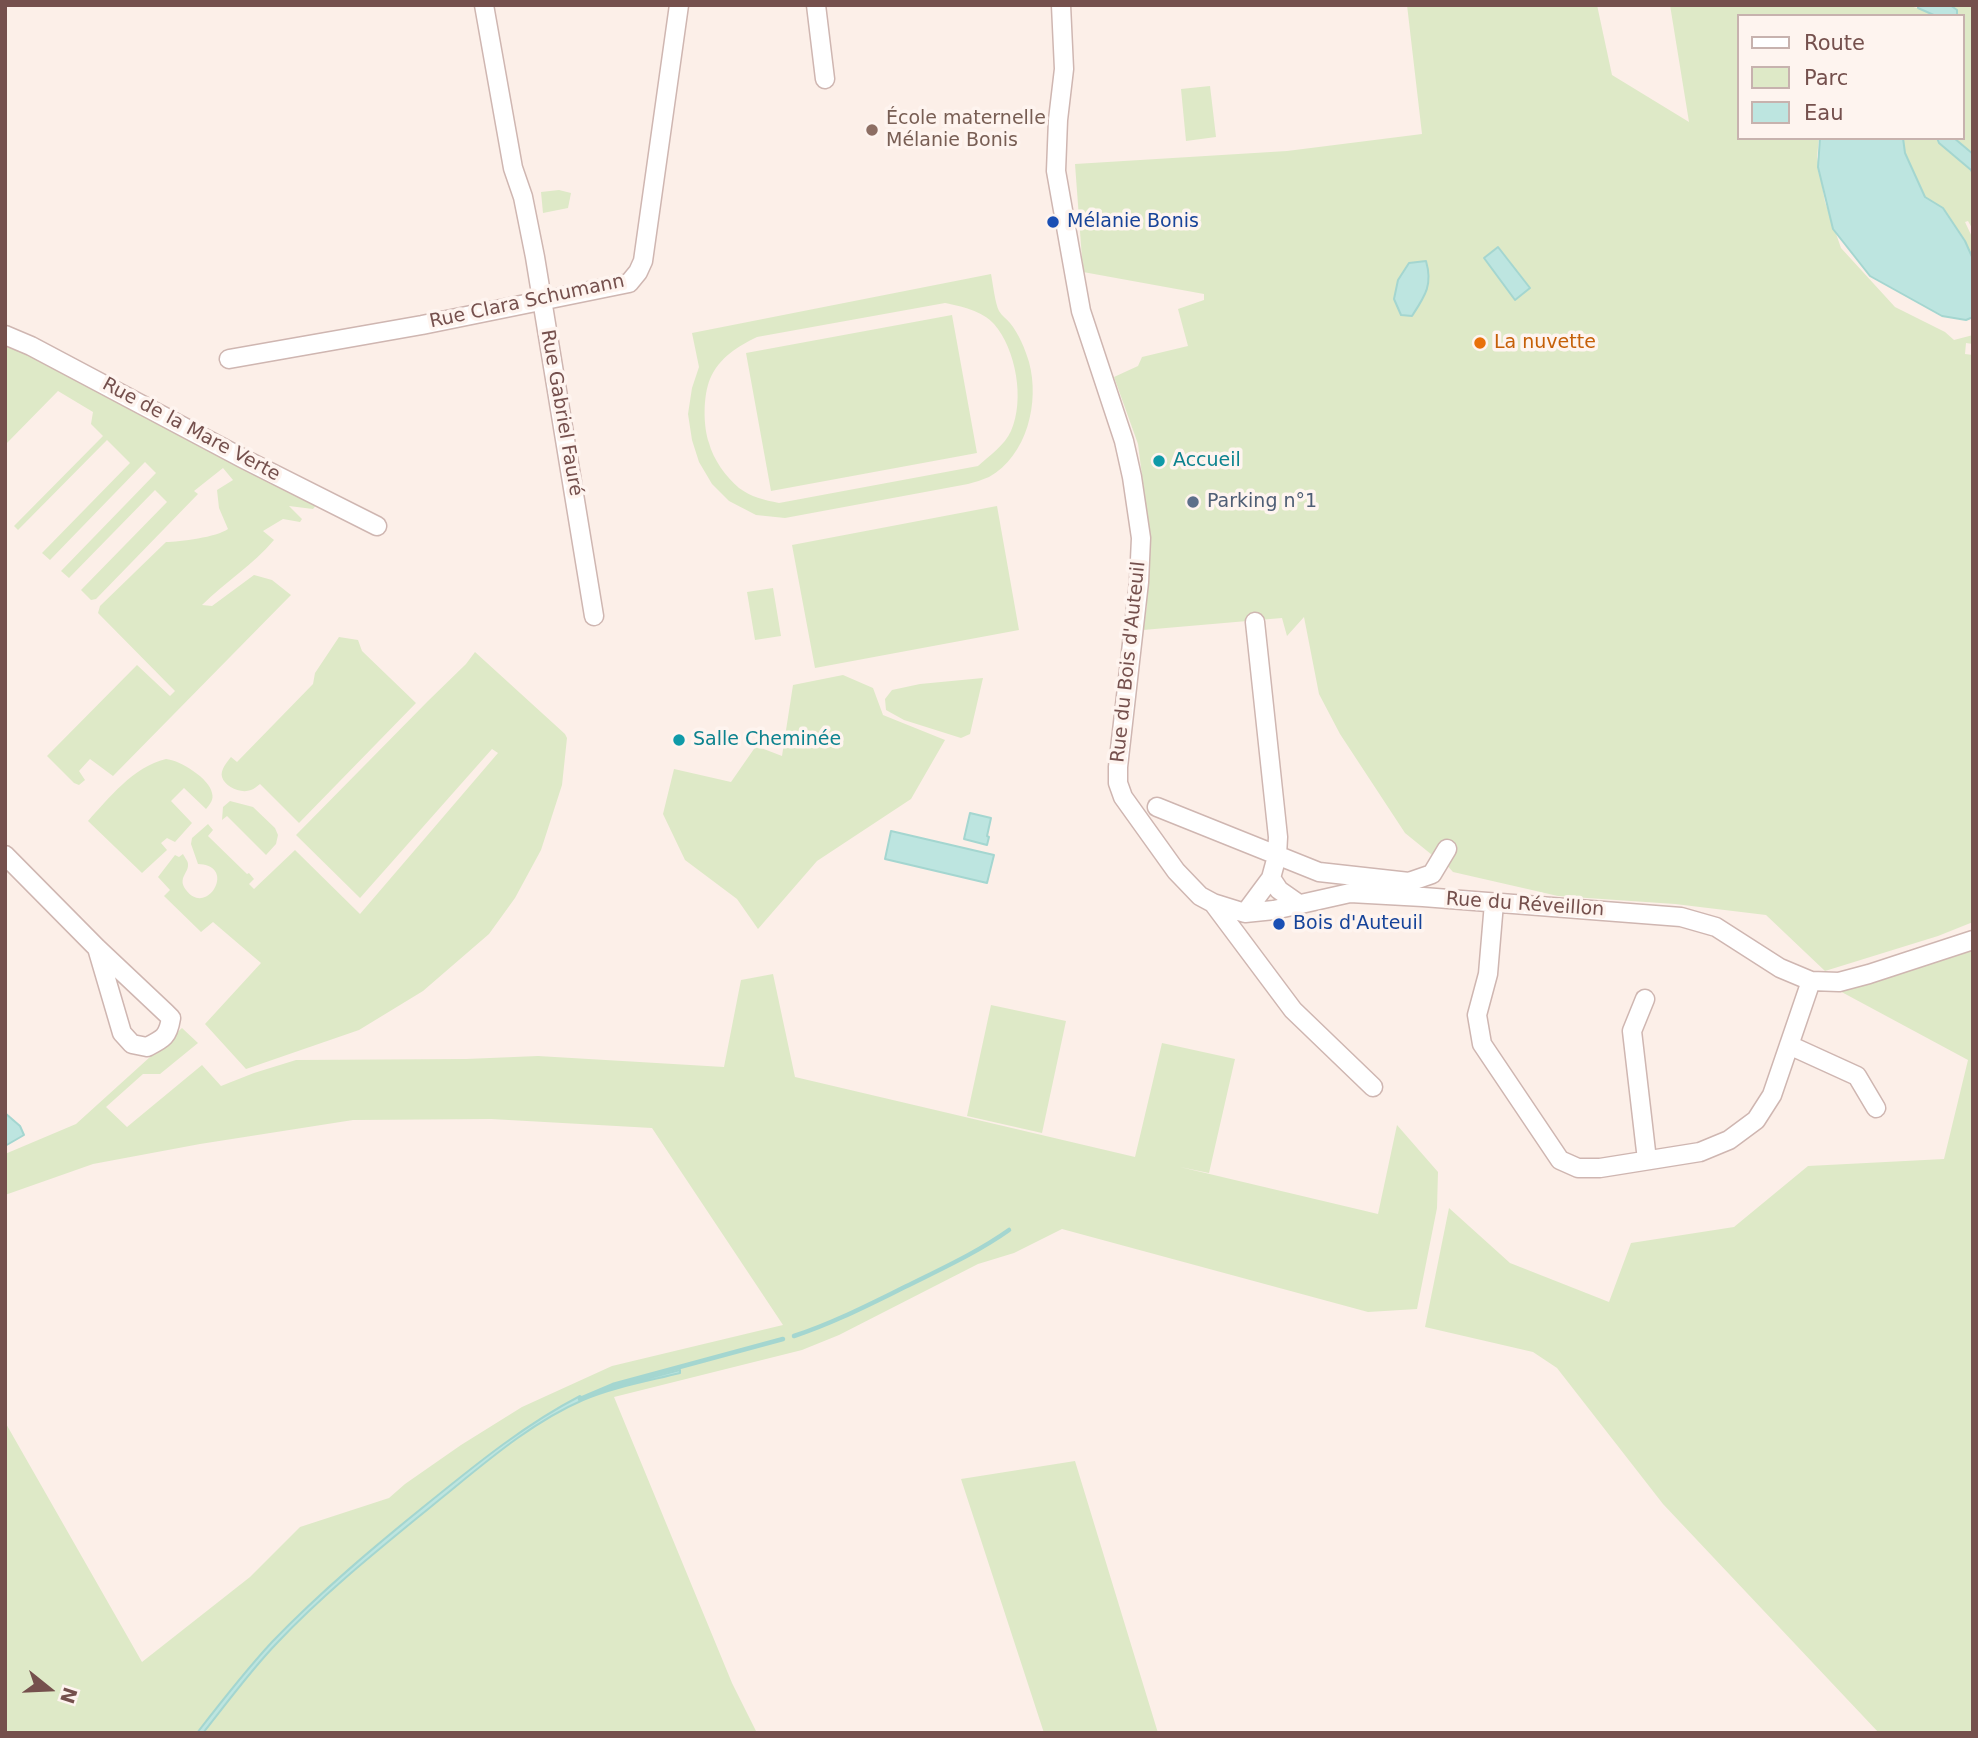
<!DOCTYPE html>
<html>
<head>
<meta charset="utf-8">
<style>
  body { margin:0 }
  #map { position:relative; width:1978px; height:1738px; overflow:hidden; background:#fcefe8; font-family:"DejaVu Sans",sans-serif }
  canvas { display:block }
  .frame { position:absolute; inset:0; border:7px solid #75504d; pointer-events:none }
  .legend { position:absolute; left:1737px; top:14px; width:228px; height:126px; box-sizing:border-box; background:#fef4ef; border:2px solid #c7b2ae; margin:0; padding:9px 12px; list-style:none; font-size:21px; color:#75504d }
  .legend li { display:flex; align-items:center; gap:14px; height:35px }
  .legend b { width:35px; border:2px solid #c7b2ae }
  .north { position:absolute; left:14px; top:1654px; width:70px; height:70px; -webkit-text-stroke:5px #fef4ef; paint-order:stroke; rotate:108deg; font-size:19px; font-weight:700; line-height:28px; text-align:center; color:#75504d }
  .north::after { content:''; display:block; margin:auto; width:24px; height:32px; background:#75504d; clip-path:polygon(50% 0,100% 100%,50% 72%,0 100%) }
</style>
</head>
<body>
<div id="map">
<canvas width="1978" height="1738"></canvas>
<div class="frame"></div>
<ul class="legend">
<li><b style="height:9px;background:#fff"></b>Route</li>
<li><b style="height:19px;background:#dee9c7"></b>Parc</li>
<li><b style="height:19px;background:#bde5e0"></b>Eau</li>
</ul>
<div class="north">N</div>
</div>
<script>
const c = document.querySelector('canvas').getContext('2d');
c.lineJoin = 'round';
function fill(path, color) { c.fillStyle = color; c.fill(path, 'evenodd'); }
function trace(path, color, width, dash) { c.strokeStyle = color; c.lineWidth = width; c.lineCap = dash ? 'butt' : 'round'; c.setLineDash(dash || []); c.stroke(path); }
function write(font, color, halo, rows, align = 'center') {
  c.font = font + ' "DejaVu Sans",sans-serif'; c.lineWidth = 7; c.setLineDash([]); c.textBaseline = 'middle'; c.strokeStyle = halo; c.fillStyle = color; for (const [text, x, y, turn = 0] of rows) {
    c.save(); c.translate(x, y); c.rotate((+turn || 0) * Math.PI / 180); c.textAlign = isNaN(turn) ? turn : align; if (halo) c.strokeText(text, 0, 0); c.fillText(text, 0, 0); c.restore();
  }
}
const green = new Path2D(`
  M 1407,5 L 1597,5 L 1612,75 L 1689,122 L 1670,5 L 1906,5 L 1928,11 L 1936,16 L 1738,16 L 1738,138 L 1819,138 L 1817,157 L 1825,202 L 1841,248 L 1895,307 L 1945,332 L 1954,340 L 1973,335 L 1973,344 L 1966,343 L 1965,354 L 1973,355 L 1973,922 L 1938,936 L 1825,971 L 1766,915 L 1675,904 L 1558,896 L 1453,872 L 1445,863 L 1437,859 L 1405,833 L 1340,734 L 1319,694 L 1304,617 L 1287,636 L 1282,618 L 1143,630 L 1147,605 L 1147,515 L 1138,444 L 1114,377 L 1138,366 L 1142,357 L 1188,346 L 1178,309 L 1204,300 L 1204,294 L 1083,272 L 1075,164 L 1287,151 L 1422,134 Z
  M 1950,5 L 1973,5 L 1973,154 L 1954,138 L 1962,138 L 1962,16 L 1957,16 L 1957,10 Z
  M 1210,86 L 1216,137 L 1186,141 L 1181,89 Z
  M 1903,138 L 1937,138 L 1940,143 L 1971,170 L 1973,175 L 1973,230 L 1968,221 L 1965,222 L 1973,239 L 1973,259 L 1965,241 L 1943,208 L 1925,197 L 1905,153 Z
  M 559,190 L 571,193 L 568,208 L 543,213 L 541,192 Z
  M 991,274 C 993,284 995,303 999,311 C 1002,316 1007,319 1010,323 C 1019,334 1025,349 1029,362 C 1040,402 1027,456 989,477 C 982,480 975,482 968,484 L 785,518 L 756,515 L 729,501 L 712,484 L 699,462 L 692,440 L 688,414 L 692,388 L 699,367 L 692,333 ZM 945,303 C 960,306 983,311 994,324 C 1016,349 1025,400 1011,431 C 1005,445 989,456 978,466 L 779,503 C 764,500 751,497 739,488 C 726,477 713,459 709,443 C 703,426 703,396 710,379 C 719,358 738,346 757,337 Z
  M 952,315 L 977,453 L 771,491 L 746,353 Z
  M 5,340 L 318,503 L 313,509 L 289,506 L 302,519 L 300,522 L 283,519 L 263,531 L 274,540 C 253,565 225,582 202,605 L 212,606 L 254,575 L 272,580 L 291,595 L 113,776 L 90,759 L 79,771 L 85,780 L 79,785 L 74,783 L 47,756 L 137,665 L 170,696 L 175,691 L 98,613 L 100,606 L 166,542 C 180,542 217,537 228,529 L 219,508 L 217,490 L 233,480 L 223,468 L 194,491 L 198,494 L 96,599 L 91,600 L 81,590 L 167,502 L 155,490 L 69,578 L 61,571 L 156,473 L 145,462 L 50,560 L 42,553 L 130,463 L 107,440 L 18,530 L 14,526 L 103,436 L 91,424 L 93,412 L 58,391 L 5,445 Z
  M 997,506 L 1019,630 L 815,668 L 792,545 Z
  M 773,588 L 781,636 L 755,640 L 747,592 Z
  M 339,637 L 358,640 L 362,651 L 416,703 L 299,823 L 260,784 C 257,786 254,789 251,790 C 241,794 225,787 222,777 C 220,770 227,762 231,757 L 237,762 L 313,684 L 315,673 Z
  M 475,652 L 565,734 L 567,738 L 562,785 L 541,850 L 515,898 L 489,934 L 423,991 L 359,1030 L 246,1069 L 205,1024 L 261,963 L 213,922 L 201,932 L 164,896 L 170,890 L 158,877 L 175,855 L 179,857 L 183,854 C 185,858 188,861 188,864 C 189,873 177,878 186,890 C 207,918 238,865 198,864 L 191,844 L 192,838 L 208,824 L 213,830 L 208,836 L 247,874 L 249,873 L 254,879 L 249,884 L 254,889 L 295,850 L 360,914 L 498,753 L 492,749 L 360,898 L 296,835 L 428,701 L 466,664 Z
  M 843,675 L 873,688 L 883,715 L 945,740 L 911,799 L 817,861 L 758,929 L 737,899 L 685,860 L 663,814 L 674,769 L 731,782 L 756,746 L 782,756 L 793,685 Z
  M 983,678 L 970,734 L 961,738 L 904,720 L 886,710 L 885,699 L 892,690 L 920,684 Z
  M 166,759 C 180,760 210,779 212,793 C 214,800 210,804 206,809 L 184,788 L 171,801 L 192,823 L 175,842 L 167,838 L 161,843 L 167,850 L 142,873 L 88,821 C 109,798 133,767 166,759 Z
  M 230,801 L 253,807 L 275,828 L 278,835 L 276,844 L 266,855 L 227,816 L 222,820 L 223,807 Z
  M 1973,947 L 1973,1733 L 1879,1733 L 1663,1504 L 1557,1368 L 1533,1352 L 1425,1327 L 1449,1208 L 1510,1263 L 1609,1302 L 1631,1243 L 1734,1227 L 1808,1166 L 1944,1159 L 1968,1060 L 1836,989 Z
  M 773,974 L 795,1077 L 1135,1157 L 1162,1043 L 1235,1059 L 1209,1173 L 1180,1167 L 1378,1214 L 1397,1125 L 1438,1172 L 1437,1208 L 1417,1309 L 1368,1312 L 1062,1229 L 1014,1253 L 978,1264 L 839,1335 L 802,1350 L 614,1397 L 732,1683 L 757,1733 L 5,1733 L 5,1422 L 142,1662 L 250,1577 L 300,1527 L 389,1498 L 405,1484 L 461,1445 L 522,1407 L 612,1366 L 783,1325 L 652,1128 L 491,1119 L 353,1120 L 200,1144 L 93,1164 L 5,1195 L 5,1154 L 76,1124 L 182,1028 L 198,1043 L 160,1074 L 143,1074 L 106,1107 L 127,1127 L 202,1065 L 221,1086 L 254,1073 L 296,1060 L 466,1059 L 538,1056 L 724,1067 L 741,980 Z
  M 991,1005 L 1066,1021 L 1042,1133 L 967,1116 Z
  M 1075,1461 L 1158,1733 L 1044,1733 L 961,1479 Z`);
const water = new Path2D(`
  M 1918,5 L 1950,5 L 1957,10 L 1957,16 L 1936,16 L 1918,8 Z
  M 1820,138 L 1903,138 L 1905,153 L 1925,197 L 1943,208 L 1965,241 L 1973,259 L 1973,317 L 1966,320 L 1942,316 L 1870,276 L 1833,229 L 1818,167 Z
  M 1937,138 L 1954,138 L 1973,154 L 1973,174 L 1971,170 L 1939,143 Z
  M 1498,247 L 1530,288 L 1515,300 L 1484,258 Z
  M 1426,261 C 1433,285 1425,296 1412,316 L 1401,315 L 1394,299 L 1398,280 L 1409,263 Z
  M 970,813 L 991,818 L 987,836 L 989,837 L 987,845 L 964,839 Z
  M 891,831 L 994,855 L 987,883 L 885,859 Z
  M 5,1113 L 20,1126 L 24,1135 L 5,1146 Z
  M 680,1370 L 680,1373 C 648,1381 614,1387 583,1400 C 532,1422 487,1461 444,1496 C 387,1543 328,1589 277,1643 C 250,1671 227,1703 203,1733 L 197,1733 C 221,1702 245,1671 272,1642 C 321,1591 376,1545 432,1500 C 479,1462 526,1424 580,1396 L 583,1398 L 611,1388 Z`);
const stream = new Path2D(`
  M 794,1336 C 834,1323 872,1303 909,1285 C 943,1268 978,1252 1009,1230
  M 580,1399 L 613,1385 L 783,1339`);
const minor = new Path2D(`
  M 484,5 L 513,168 L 523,197 L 535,257 L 594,616
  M 816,5 L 825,79
  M 1061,5 L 1064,69 L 1058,120 L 1056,171 L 1081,311 L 1124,441 L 1132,477 L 1141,538 L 1139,582 L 1118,767 L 1118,783 L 1123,797 L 1176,871 L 1200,896 L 1213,903 L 1245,913 L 1274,910 L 1350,893 L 1423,897 L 1681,917 L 1716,927 L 1780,968 L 1811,981 L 1839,982 L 1869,974 L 1973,940
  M 5,335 L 31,346 L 244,459 L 377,526
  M 229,359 L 422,325 L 629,283 L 638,272 L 643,261 L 679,5
  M 1255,622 L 1278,837 L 1277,856 L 1271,878 L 1279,890 L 1299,904
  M 1157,807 L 1319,872 L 1409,882 L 1432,874 L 1447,849
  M 5,855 L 97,948 L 166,1013 L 171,1018 C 168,1037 163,1039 147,1047 L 132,1044 L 122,1033 L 97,948
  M 1213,903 L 1293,1010 L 1373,1087
  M 1494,903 L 1488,974 L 1477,1015 L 1482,1044 L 1560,1160 L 1578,1168 L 1600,1168 L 1700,1152 L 1729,1140 L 1756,1120 L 1772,1095 L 1811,981
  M 1245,913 L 1271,878
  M 1645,999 L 1632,1031 L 1647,1160
  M 1789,1045 L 1857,1076 L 1876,1108`);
const markers = [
  [872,130,7,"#8d6e63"],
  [1053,222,7,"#1a4fb4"],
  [1480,343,7,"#e8710a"],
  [1159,461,7,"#0f9aa8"],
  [1193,502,7,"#5c6f8a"],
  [679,740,7,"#0f9aa8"],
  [1279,924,7,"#1a4fb4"]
];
const educationNames = [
  ["École maternelle",886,119],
  ["Mélanie Bonis",886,141]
];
const transitNames = [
  ["Mélanie Bonis",1067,222],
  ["Bois d'Auteuil",1293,924]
];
const streetNames = [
  ["Rue Clara Schumann",527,302,-12],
  ["Rue Gabriel Fauré",561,413,80],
  ["Rue de la Mare Verte",191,430,28],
  ["Rue du Bois d'Auteuil",1129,662,-84],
  ["Rue du Réveillon",1525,905,4]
];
const foodNames = [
  ["La nuvette",1494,343]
];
const cultureNames = [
  ["Accueil",1173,461],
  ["Salle Cheminée",693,740]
];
const serviceNames = [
  ["Parking n°1",1207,502]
];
fill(green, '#dee9c7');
fill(water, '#bde5e0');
trace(water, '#a4d6d0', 2);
trace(stream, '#a4d6d0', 4.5);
trace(minor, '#cfb6b1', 21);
trace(minor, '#fff', 18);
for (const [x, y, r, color] of markers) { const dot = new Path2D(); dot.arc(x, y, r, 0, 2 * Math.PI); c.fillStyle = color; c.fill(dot); trace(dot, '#fef4ef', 2.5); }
write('19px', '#785e54', '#fef4ef', educationNames, 'left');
write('19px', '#164399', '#fef4ef', transitNames, 'left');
write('19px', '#75504d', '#fef4ef', streetNames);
write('19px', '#c56008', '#fef4ef', foodNames, 'left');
write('19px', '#0d838f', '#fef4ef', cultureNames, 'left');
write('19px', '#4e5e75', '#fef4ef', serviceNames, 'left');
</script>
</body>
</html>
